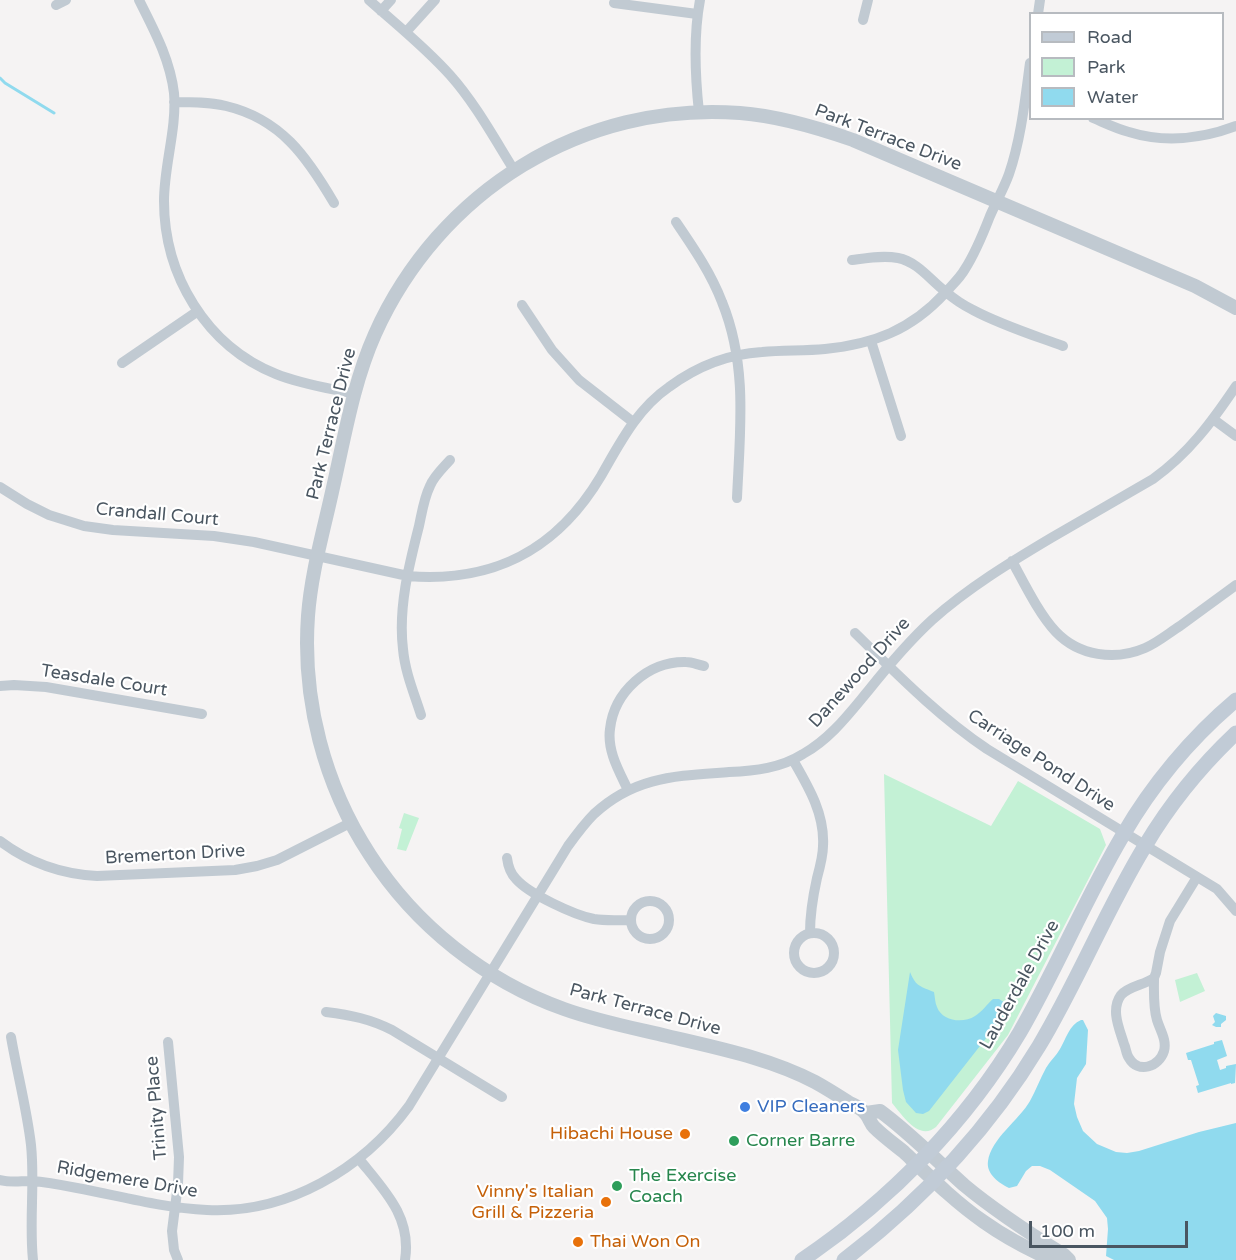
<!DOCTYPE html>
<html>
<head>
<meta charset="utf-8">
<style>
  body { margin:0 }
  #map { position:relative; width:1236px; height:1260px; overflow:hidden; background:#f5f3f3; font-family:"Varela Round",sans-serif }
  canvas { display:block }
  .legend { position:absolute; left:1029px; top:12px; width:195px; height:108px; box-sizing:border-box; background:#fff; border:2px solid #b7bbc0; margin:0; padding:8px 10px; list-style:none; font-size:18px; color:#4a5661 }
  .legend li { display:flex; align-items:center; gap:12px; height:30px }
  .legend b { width:30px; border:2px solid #b7bbc0 }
  .scale { position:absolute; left:1029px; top:1221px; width:159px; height:27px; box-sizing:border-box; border:3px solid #4a5661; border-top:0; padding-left:8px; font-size:18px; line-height:21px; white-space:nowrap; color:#4a5661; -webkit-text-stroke:4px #fff; paint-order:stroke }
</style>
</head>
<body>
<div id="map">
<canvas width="1236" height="1260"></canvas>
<ul class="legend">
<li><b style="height:8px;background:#c1cbd6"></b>Road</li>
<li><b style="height:16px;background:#c3f1d5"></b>Park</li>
<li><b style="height:16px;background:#90daee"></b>Water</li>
</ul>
<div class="scale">100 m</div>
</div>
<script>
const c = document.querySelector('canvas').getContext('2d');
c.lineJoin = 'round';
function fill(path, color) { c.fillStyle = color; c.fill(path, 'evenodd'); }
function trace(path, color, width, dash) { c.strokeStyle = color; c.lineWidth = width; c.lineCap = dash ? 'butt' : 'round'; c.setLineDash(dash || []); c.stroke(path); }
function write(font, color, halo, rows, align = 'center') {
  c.font = font + ' "Varela Round",sans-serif'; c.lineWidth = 4.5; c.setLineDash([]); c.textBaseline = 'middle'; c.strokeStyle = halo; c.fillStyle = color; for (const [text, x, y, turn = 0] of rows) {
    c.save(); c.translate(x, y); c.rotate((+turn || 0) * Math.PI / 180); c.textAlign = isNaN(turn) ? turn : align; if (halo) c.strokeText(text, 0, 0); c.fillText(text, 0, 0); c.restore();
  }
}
const green = new Path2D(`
  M 884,774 L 991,826 L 1018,781 L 1100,829 L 1106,845 L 1008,1035 L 936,1127 C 919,1141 903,1116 892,1103 Z
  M 404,813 L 419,818 L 406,851 L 397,849 L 402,829 L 399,828 Z
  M 1197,973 L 1205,991 L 1180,1002 L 1175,980 Z`);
const water = new Path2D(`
  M 910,972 C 911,974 912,977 914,980 C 918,987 927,989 934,992 C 935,997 935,1003 937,1007 C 942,1021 963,1024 975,1016 C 982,1012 987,1004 993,999 L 999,999 L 1005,1003 L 1006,1008 L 1005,1014 L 929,1111 L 923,1114 L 916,1113 L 906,1102 L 903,1090 L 898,1050 Z
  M 1216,1013 L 1226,1016 L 1226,1020 L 1221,1024 L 1221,1027 L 1216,1027 L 1212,1025 L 1215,1022 L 1213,1016 Z
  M 1081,1020 L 1083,1020 L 1088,1030 L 1086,1064 L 1077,1078 L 1074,1104 L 1077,1117 L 1083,1131 L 1097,1144 L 1116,1152 L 1127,1153 L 1139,1151 L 1199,1132 L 1236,1123 L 1236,1260 L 1114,1260 L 1106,1256 L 1108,1229 L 1107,1218 L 1095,1201 L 1050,1170 L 1040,1166 L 1032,1166 L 1026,1171 L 1017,1186 L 1009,1188 C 999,1183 986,1174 988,1161 C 991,1139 1019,1120 1030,1101 C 1036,1090 1040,1079 1046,1068 C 1050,1061 1056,1056 1060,1049 C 1066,1039 1069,1025 1081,1020 Z
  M 1222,1040 L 1227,1056 L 1217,1060 L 1220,1070 L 1226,1068 L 1226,1066 L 1236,1064 L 1235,1083 L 1231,1084 L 1231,1083 L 1198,1093 L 1196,1086 L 1199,1085 L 1191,1060 L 1188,1060 L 1186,1053 L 1214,1044 L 1214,1042 Z`);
const stream = new Path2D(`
  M 0,78 L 5,83 L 54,113`);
const minor = new Path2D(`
  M 139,0 C 154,30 170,59 174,93 C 177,129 164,165 164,201 C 164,275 206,346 276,374 C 301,384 328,388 355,394
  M 369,0 C 397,25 425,47 450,75 C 475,103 494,138 514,170
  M 614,3 L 697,14
  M 56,5 L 66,0
  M 381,11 L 391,0
  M 1038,14 L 1040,0
  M 863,20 L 868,0
  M 406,32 L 435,0
  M 174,102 C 192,102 209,102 226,106 C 281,119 307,157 334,203
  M 699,112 C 695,75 693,37 700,0
  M 1093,118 C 1105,123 1117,129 1129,132 C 1164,143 1202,139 1236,126
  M 676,222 C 693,247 711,273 722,302 C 748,366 740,430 737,498
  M 852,260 C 867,258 883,255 898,258 C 918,262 930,280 946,292 C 954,299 963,305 973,310 C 1001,325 1033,335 1063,346
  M 522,305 L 552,350 L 579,380 L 633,422
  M 871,341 L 901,436
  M 122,363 L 198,311
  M 1213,419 L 1236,436
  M 0,487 L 27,504 L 49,515 L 84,526 L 113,530 L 214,536 L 254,542 L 408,576 C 494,583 557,550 601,476 C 620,443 637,409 669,387 C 696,367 728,354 762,352 C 783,350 804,351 825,349 C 874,344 911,330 945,293 C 952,285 960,278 965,269 C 976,252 983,234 990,216 C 996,202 1004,188 1009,174 C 1021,139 1025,100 1030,63
  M 1012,561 C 1024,583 1039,614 1056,632 C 1079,656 1115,661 1145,648 C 1157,643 1169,633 1180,626 C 1199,612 1217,599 1236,585
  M 855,633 C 897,674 938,716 987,749 L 1217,889 L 1236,911
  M 0,686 L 14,685 L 46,687 L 202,714
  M 421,715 C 414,693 405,672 403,649 C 398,608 409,565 419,526 C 422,512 424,498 430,486 C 434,476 443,468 450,460
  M 793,760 C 808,786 825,814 823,846 C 823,856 820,867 817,878 C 813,896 810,914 810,933
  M 628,790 C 619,771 607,751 610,729 C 614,692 648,661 686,662 C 692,662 698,665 704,666
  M 0,841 C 29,863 60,874 97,876 L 235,870 L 257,866 L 277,860 L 350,823
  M 507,858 C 508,866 510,873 516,879 C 529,894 574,915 594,919 C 606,921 618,920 631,920
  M631 920a19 19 0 1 1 38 0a19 19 0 1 1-38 0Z
  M794 953a20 20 0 1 1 40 0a20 20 0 1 1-40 0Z
  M 1154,978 C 1144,985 1129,986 1121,995 C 1110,1010 1120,1030 1124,1044 C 1126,1048 1126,1054 1129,1058 C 1138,1074 1159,1067 1164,1051 C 1167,1040 1160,1030 1157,1020 C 1153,1007 1154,991 1154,978 L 1156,973 L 1160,952 L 1170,921 L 1197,877
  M 326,1012 C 351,1015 370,1019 392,1030 L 502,1097
  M 11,1037 C 17,1072 27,1110 31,1145 C 35,1183 29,1222 33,1260
  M 168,1042 L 179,1157 L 178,1184 L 172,1231 L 174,1250 L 178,1260
  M 359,1159 C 384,1190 412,1217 405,1260
  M 0,1180 C 11,1183 20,1181 31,1181 C 46,1182 62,1185 77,1188 C 120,1196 162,1208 207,1210 C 287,1214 363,1169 409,1106 L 568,846 C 576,835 584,824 594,814 C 635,776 677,776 729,772 C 755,771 781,768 803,754 C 830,739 848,715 868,691 C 888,666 908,642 932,620 C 968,588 1009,563 1051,538 C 1085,518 1119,499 1153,479 C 1189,453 1211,423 1236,386`);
const tertiary = new Path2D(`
  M 866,1113 L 880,1111 C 910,1133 936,1160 964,1185 C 995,1211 1029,1233 1064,1255 L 1069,1260
  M 1052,1260 C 1028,1249 1005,1237 984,1222 C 955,1202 930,1177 904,1152 C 894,1144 883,1136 874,1127 C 870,1123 869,1116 864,1112 C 860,1107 853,1105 848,1102 C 837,1095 826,1088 815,1082 C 769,1058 717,1048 667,1036 C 633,1028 597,1021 564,1009 C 485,981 415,925 370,855 C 324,785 302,699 308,616 C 311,574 323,533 332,492 C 344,440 353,383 375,334 C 439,191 583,101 740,113 C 779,116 816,127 853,140 L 1195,286 L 1236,308`);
const secondary = new Path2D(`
  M 802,1260 C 889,1201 966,1123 1020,1032 C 1057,968 1085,899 1123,835 C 1152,785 1192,737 1236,700
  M 844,1260 C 921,1201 989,1129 1039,1046 C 1078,981 1106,910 1145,846 C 1170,804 1201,766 1236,733`);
const markers = [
  [745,1107,6,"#3f7fe0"],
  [685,1134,6,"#e8710a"],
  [734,1141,6,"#2e9e5b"],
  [617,1186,6,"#2e9e5b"],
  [606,1202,6,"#e8710a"],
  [578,1242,6,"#e8710a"]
];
const streetNames = [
  ["Park Terrace Drive",888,138,21],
  ["Park Terrace Drive",332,424,-76],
  ["Crandall Court",157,515,5],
  ["Danewood Drive",860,673,-48],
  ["Teasdale Court",104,681,9],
  ["Carriage Pond Drive",1041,761,33],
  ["Bremerton Drive",175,855,-3],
  ["Lauderdale Drive",1020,985,-61],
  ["Park Terrace Drive",645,1010,15],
  ["Trinity Place",157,1108,-95],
  ["Ridgemere Drive",127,1180,10]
];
const shopNames = [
  ["VIP Cleaners",757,1107]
];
const foodNames = [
  ["Hibachi House",673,1134],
  ["Vinny's Italian",594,1192],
  ["Grill & Pizzeria",594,1213],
  ["Thai Won On",590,1242,"left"]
];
const leisureNames = [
  ["Corner Barre",746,1141],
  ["The Exercise",629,1176],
  ["Coach",629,1197]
];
fill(green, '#c3f1d5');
fill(water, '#90daee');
trace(stream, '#90daee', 3);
trace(minor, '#c1cad2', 10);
trace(tertiary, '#c1cad2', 14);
trace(secondary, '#c1cbd6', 15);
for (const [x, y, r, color] of markers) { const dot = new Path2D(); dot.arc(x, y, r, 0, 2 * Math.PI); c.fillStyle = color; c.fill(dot); trace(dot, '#fff', 2); }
write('18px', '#4a5661', '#fff', streetNames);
write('18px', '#366cbe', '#fff', shopNames, 'left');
write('18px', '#c56008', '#fff', foodNames, 'right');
write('18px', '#27864d', '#fff', leisureNames, 'left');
</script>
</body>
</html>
